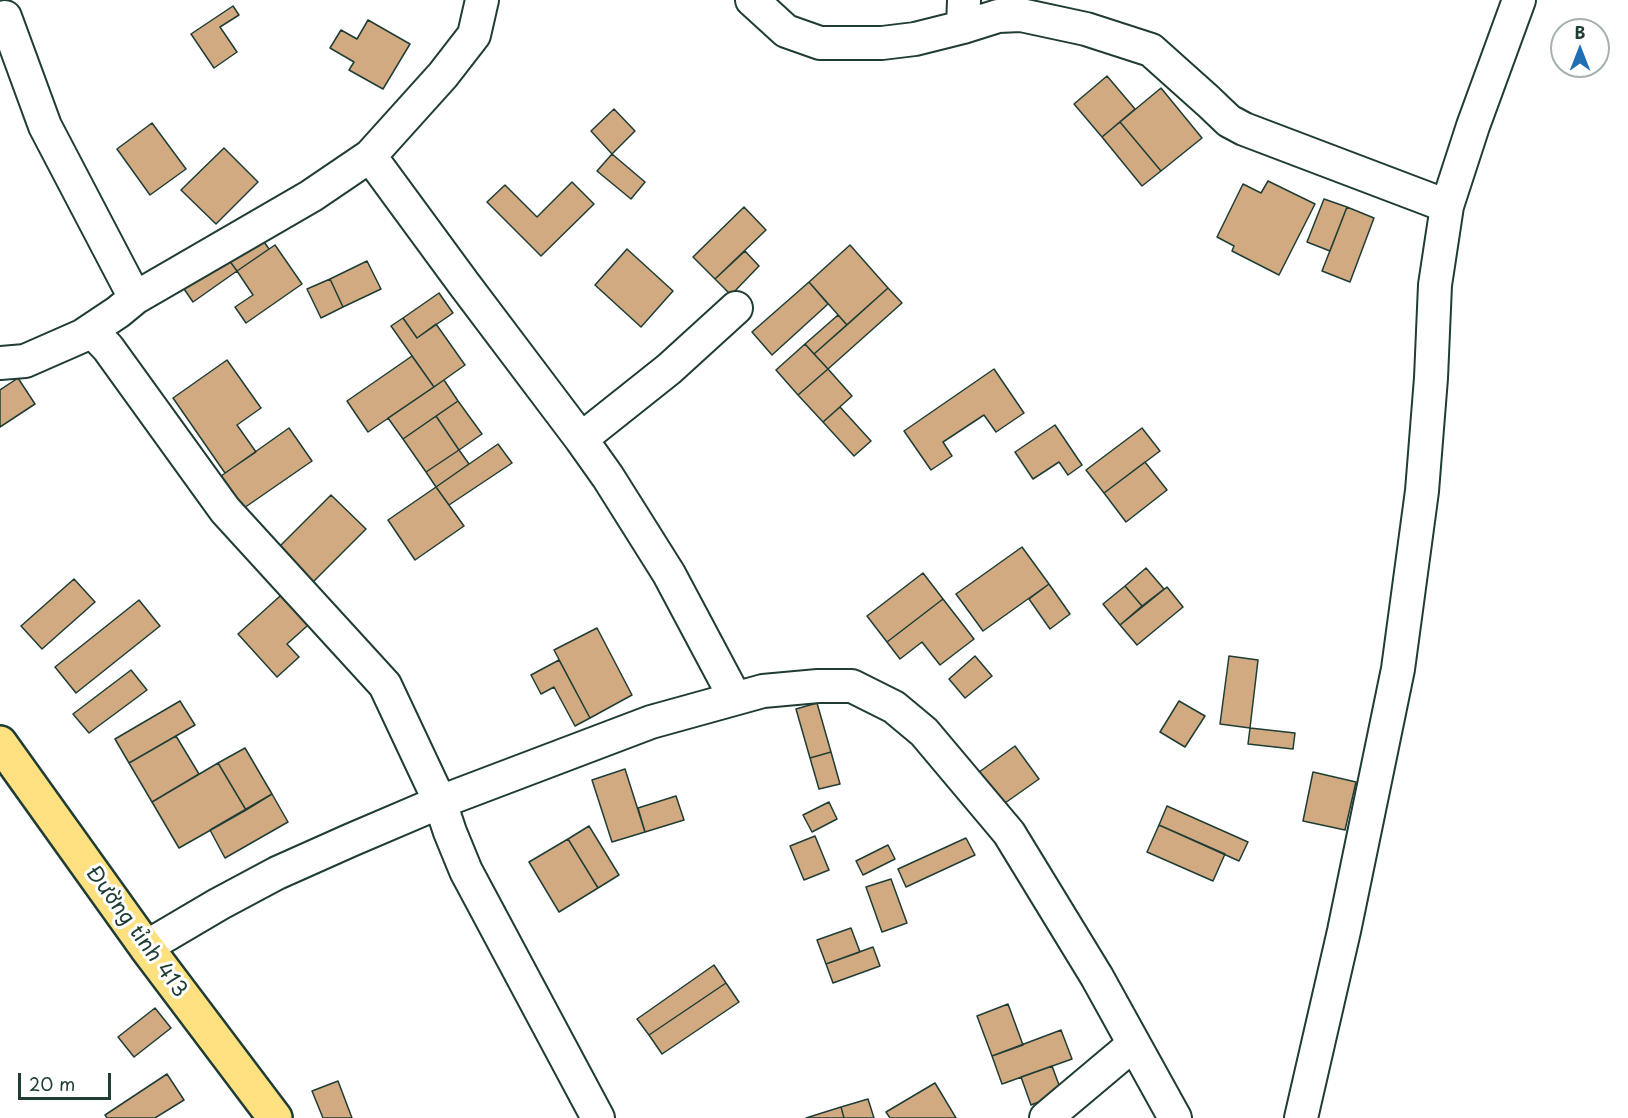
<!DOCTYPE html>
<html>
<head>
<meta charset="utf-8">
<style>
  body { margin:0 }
  #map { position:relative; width:1628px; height:1118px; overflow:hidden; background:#fff; font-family:"Playpen Sans",sans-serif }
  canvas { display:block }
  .north { position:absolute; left:1550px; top:18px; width:60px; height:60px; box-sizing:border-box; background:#fff; border:2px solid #a5b1ae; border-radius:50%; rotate:0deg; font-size:16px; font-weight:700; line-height:24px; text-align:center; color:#1f3d34 }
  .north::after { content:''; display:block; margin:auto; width:21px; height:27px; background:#1f6fb2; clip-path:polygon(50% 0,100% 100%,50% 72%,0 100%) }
  .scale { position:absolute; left:18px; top:1073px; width:93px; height:27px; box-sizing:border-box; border:3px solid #1f3d34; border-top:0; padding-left:8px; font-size:18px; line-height:21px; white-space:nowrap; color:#1f3d34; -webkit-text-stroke:4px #fff; paint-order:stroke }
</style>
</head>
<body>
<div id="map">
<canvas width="1628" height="1118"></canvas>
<div class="north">B</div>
<div class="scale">20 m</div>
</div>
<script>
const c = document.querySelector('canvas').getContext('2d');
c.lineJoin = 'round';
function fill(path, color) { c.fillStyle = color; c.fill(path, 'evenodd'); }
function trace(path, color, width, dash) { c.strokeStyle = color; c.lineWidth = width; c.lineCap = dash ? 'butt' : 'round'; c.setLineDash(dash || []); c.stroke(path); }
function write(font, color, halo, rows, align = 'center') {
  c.font = font + ' "Playpen Sans",sans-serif'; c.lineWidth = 6; c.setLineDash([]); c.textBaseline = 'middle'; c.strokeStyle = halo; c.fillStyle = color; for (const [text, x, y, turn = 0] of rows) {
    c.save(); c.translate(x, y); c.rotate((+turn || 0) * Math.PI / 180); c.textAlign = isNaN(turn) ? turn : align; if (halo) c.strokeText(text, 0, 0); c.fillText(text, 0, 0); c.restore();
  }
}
const building = new Path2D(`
  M 233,6 L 239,15 L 220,27 L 237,52 L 214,68 L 191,34 Z
  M 368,20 L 410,44 L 383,89 L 349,70 L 354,62 L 330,48 L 341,30 L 357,39 Z
  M 1107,76 L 1135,109 L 1102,137 L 1074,104 Z
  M 1161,88 L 1202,138 L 1161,171 L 1120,122 Z
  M 614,109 L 635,131 L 612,154 L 591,131 Z
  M 1120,122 L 1161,171 L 1142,186 L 1102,137 Z
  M 152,123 L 186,169 L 150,195 L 117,149 Z
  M 224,148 L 258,182 L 216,224 L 181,190 Z
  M 612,154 L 645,182 L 631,199 L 597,171 Z
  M 1268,181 L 1315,204 L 1279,275 L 1232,251 L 1234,246 L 1217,237 L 1243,184 L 1261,193 Z
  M 572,182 L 594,204 L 541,256 L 487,202 L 505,185 L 537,217 Z
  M 1324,199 L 1347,207 L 1330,251 L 1307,242 Z
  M 744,207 L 766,230 L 715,279 L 693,257 Z
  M 1347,207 L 1374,218 L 1350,282 L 1322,271 Z
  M 258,233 L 269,249 L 237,271 L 226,256 Z
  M 275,245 L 302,284 L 246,323 L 235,307 L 253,295 L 237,271 Z
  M 850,245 L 888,288 L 847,325 L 809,282 Z
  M 627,249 L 673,291 L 641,327 L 595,285 Z
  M 745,251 L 759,266 L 731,295 L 715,279 Z
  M 226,256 L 237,271 L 193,302 L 182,286 Z
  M 367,261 L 381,289 L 343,307 L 330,279 Z
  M 330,279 L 343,307 L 321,318 L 307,289 Z
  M 809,282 L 828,304 L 772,355 L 752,332 Z
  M 888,288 L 902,303 L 828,369 L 814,354 Z
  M 439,293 L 453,313 L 417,338 L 403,318 Z
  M 838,315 L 847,325 L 814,354 L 805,344 Z
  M 403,318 L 417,338 L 436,324 L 465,365 L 434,387 L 391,326 Z
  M 805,344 L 828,369 L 798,395 L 776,370 Z
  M 412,356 L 434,387 L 368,432 L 347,401 Z
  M 227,360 L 261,408 L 237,425 L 256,452 L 225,473 L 173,398 Z
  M 828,369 L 852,396 L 823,422 L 798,395 Z
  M 994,369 L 1024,413 L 996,432 L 984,415 L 943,442 L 952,456 L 931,470 L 904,431 Z
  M 18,378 L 35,404 L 0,427 L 0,390 Z
  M 444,380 L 458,401 L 403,439 L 388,418 Z
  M 458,401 L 482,434 L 459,450 L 436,416 Z
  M 840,407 L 871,441 L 854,456 L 823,422 Z
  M 436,416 L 459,450 L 426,472 L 403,439 Z
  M 1055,425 L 1082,465 L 1068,475 L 1059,462 L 1033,479 L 1015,452 Z
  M 289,428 L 312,461 L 244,508 L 221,476 Z
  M 1142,428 L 1160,451 L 1104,493 L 1086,470 Z
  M 498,444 L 512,463 L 449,505 L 436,487 Z
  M 459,450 L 469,464 L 436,487 L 426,472 Z
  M 1145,462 L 1167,490 L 1126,522 L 1104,493 Z
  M 436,487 L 464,526 L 415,560 L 388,520 Z
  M 331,495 L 366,529 L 307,588 L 273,553 Z
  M 1022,547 L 1049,584 L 983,631 L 956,594 Z
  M 1146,568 L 1164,589 L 1142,606 L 1125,586 Z
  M 923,573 L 943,599 L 887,642 L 867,616 Z
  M 74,579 L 95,602 L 42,649 L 21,626 Z
  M 1049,584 L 1070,614 L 1050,629 L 1029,599 Z
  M 1125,586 L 1142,606 L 1120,625 L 1103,604 Z
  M 1167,587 L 1183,607 L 1137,645 L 1120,625 Z
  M 289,588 L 316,618 L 287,644 L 299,657 L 277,677 L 238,634 Z
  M 943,599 L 974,639 L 940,665 L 922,642 L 900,659 L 887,642 Z
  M 139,600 L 160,626 L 76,693 L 55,667 Z
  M 597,628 L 632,695 L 590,718 L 554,650 Z
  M 975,656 L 992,676 L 965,698 L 949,679 Z
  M 1229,656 L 1258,660 L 1250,728 L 1220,724 Z
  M 559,660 L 590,718 L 575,726 L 554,687 L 541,694 L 531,675 Z
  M 131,670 L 147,690 L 89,733 L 73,714 Z
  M 180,701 L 195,725 L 129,763 L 115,739 Z
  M 1179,701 L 1205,716 L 1185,747 L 1160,732 Z
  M 817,703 L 831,752 L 810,758 L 796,709 Z
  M 1250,728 L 1295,733 L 1293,749 L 1248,744 Z
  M 176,736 L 199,774 L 152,802 L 129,763 Z
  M 1015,746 L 1039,779 L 998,808 L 975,775 Z
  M 245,748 L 272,794 L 246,810 L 218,763 Z
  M 831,752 L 840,784 L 819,789 L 810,758 Z
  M 218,763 L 246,810 L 179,848 L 152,802 Z
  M 625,769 L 645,832 L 612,842 L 592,780 Z
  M 1313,772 L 1356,782 L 1345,830 L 1303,821 Z
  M 272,794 L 288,822 L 225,858 L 210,830 Z
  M 676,796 L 684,820 L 645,832 L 638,808 Z
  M 829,802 L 837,819 L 812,832 L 803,815 Z
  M 1167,806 L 1248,842 L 1239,861 L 1159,825 Z
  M 1159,825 L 1225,854 L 1213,881 L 1147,852 Z
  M 589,826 L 619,875 L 598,888 L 568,839 Z
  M 815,836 L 829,870 L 804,880 L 790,846 Z
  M 966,838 L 975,855 L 906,887 L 898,869 Z
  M 568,839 L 598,888 L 559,912 L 529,862 Z
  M 888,845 L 895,859 L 863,875 L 856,861 Z
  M 891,879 L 907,923 L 882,932 L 866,887 Z
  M 851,928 L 860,952 L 826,964 L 817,940 Z
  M 873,947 L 880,966 L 833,983 L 826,964 Z
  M 714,965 L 726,983 L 649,1035 L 637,1019 Z
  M 726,983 L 739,1002 L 662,1054 L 649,1035 Z
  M 1008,1004 L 1023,1045 L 992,1056 L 977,1016 Z
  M 155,1008 L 171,1028 L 134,1057 L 118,1037 Z
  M 1061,1030 L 1072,1059 L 1002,1084 L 992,1056 Z
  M 1052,1066 L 1062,1093 L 1031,1105 L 1021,1077 Z
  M 167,1074 L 184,1100 L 155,1118 L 107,1118 L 105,1115 Z
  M 338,1081 L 352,1118 L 323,1118 L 312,1091 Z
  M 935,1083 L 956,1118 L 890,1118 L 886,1112 Z
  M 868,1099 L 874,1118 L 844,1118 L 841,1107 Z
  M 841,1107 L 844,1118 L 806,1118 Z`);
const minor = new Path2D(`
  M 752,0 L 786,31 L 820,43 L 882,43 L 915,39 L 963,27 L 998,16 L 1021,15 L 1086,29 L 1151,50 L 1208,101 L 1229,121 L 1244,129 L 1447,206
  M 5,17 L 45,126 L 135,298
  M 963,27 L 964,0
  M 370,156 L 464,284 L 581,439 L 608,477 L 669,574 L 735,698
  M 91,330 L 108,348 L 225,510 L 385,685 L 440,802 L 450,832 L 466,871 L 598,1118
  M 0,363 L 25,361 L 82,336 L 118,312 L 135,298 L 311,196 L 370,156 L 443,75 L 474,35 L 482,0
  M 581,439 L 669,369 L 736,308
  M 146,947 L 219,904 L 277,873 L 351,840 L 440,802 L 651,722 L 763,691 L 818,686 L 852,686 L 894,707 L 924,732 L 1009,833 L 1097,977 L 1175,1118
  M 1046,1118 L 1134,1044
  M 1301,1118 L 1344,931 L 1398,669 L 1422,491 L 1431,378 L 1435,285 L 1447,206 L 1473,126 L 1519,0`);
const major = new Path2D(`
  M 0,743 L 146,947 L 275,1118`);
const streetNames = [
  ["Đường tỉnh 413",136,932,54]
];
fill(building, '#d1aa82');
trace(building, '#1f3d34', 1.5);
trace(minor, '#1f3d34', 36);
trace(major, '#1f3d34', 38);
trace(minor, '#fff', 32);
trace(major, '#fde080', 33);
write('21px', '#1f3d34', '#fff', streetNames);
</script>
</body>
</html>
